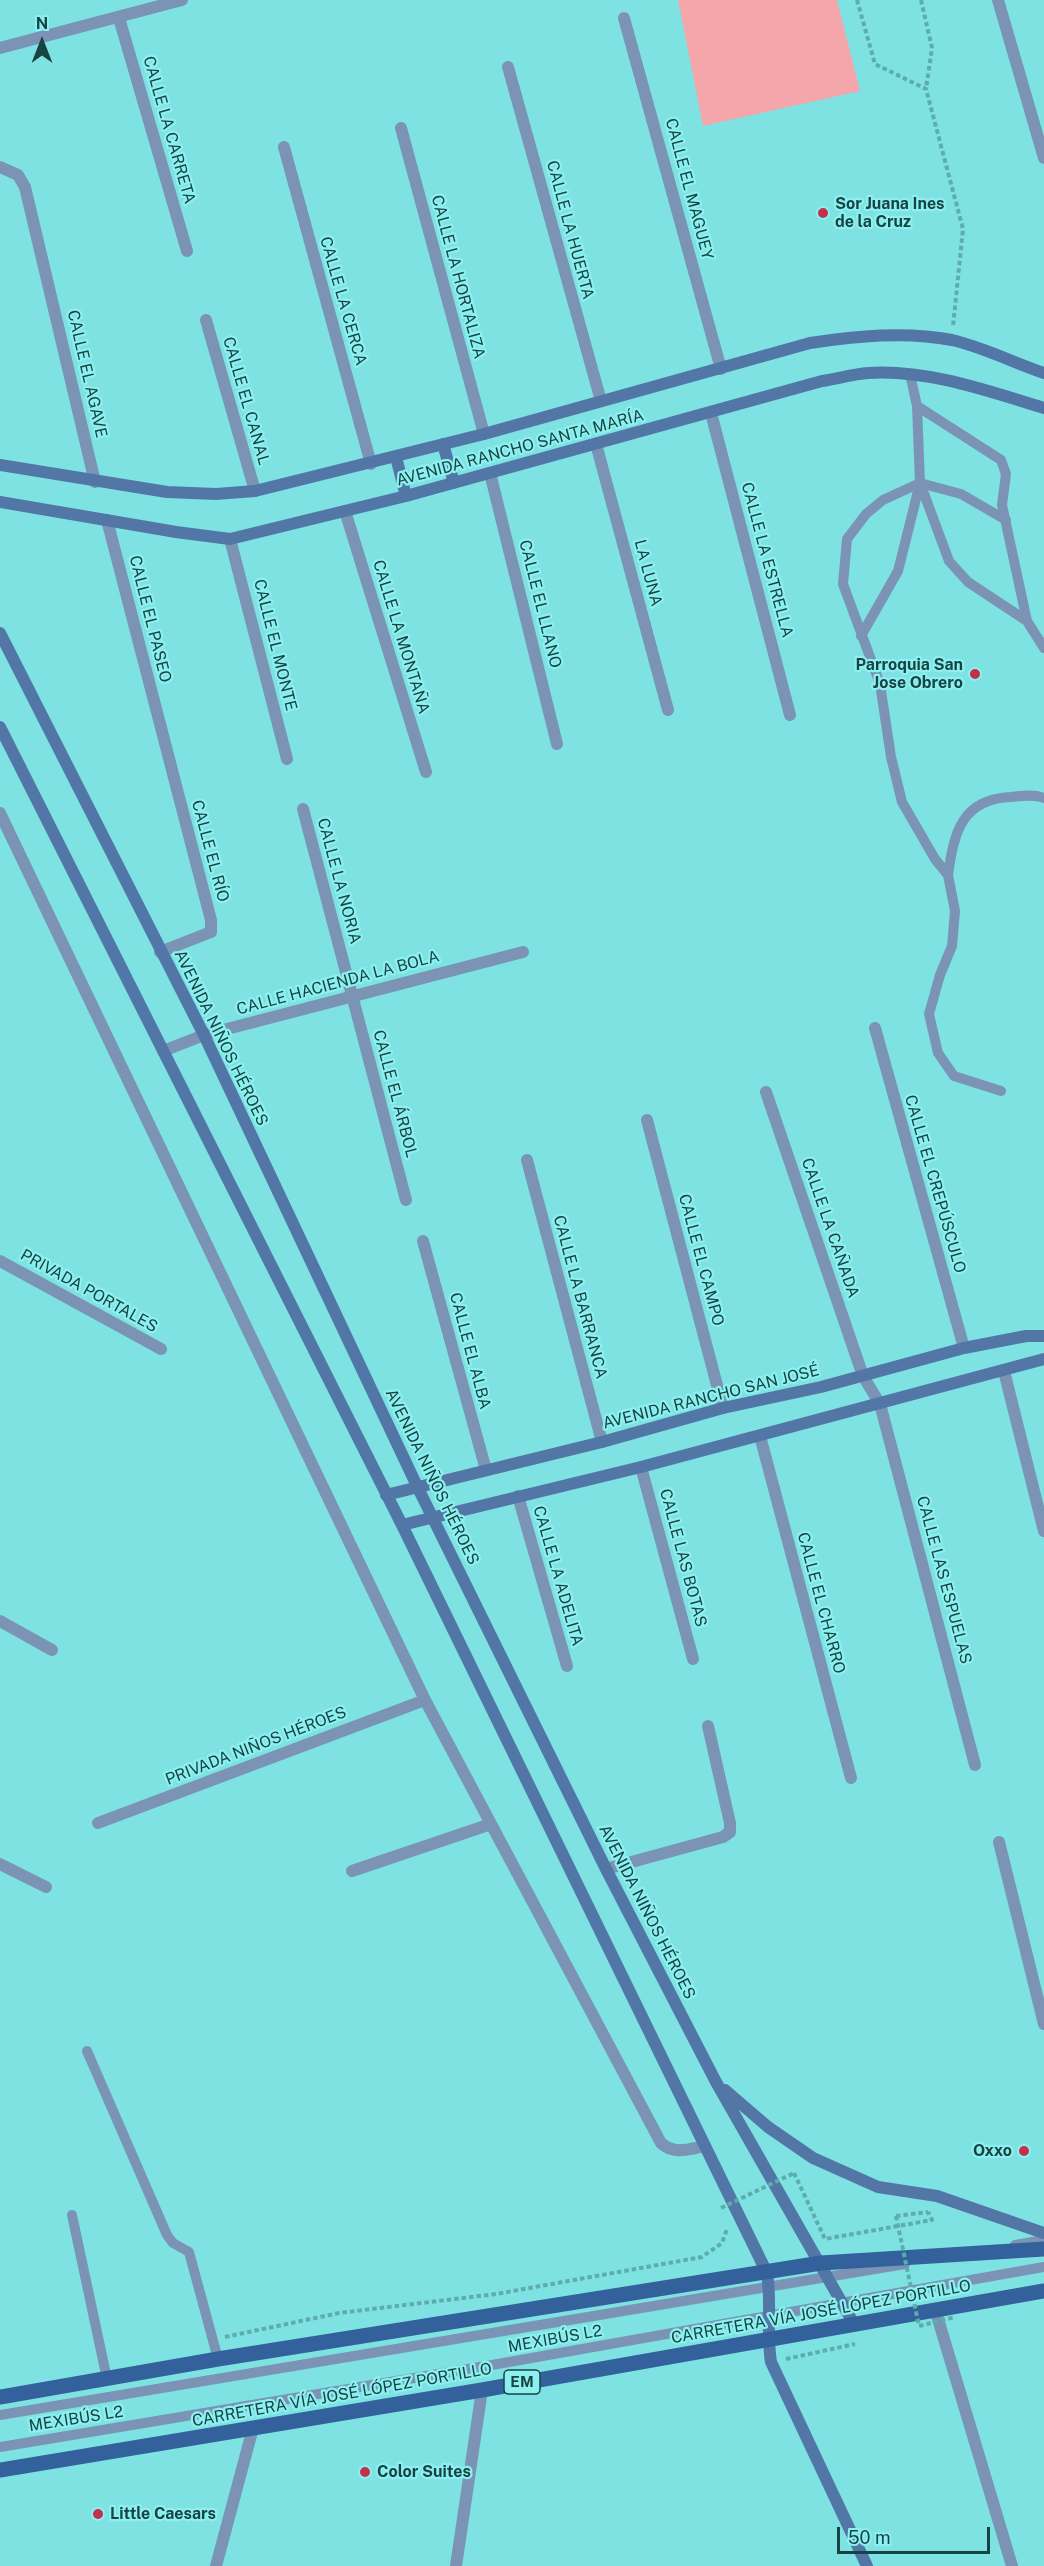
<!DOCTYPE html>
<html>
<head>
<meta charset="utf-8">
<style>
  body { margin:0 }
  #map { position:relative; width:1044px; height:2566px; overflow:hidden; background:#7fe2e2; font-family:"Public Sans",sans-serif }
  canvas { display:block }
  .north { position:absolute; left:12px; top:12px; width:60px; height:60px; -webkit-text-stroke:4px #8cf0f0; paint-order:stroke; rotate:0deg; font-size:16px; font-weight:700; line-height:24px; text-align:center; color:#184343 }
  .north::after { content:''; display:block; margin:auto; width:21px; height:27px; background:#184343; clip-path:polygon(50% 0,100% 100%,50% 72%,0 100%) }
  .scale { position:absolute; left:837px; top:2527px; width:153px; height:27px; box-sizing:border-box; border:3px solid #184343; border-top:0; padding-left:8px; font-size:18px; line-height:21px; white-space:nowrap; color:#184343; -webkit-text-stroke:4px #8cf0f0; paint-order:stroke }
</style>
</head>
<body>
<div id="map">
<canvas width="1044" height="2566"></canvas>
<div class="north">N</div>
<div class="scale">50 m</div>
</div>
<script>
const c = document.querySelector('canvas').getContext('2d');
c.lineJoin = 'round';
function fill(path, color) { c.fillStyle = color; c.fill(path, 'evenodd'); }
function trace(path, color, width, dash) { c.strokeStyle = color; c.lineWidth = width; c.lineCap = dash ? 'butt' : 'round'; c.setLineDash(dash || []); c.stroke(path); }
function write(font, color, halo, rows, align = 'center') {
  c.font = font + ' "Public Sans",sans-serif'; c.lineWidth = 4.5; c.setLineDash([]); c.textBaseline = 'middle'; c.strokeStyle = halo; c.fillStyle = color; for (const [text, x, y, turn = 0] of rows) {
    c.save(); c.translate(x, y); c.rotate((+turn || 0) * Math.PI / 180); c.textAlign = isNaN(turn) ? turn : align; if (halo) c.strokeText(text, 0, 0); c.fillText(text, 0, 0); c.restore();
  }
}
const green = new Path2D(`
  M 678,0 L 837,0 L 860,91 L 703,126 Z`);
const path = new Path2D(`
  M 857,0 L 875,64 L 926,89 L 963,229 L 953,326
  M 921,0 L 932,48 L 926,89
  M 794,2173 L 825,2239 L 932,2220 L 928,2212
  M 896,2216 L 928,2212
  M 225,2337 L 339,2313 L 496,2294 L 702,2257 L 722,2243 L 727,2229
  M 786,2359 L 855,2344`);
const lane = new Path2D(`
  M 910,374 L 917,406 L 1001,460 L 1006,474 L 1002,505 L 1027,621 L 1044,648
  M 917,406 L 920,483 L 949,561 L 968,582 L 1027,621
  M 920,483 L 883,500 L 866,514 L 847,539 L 843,584 L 880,684 L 891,757 L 902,802 L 935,859 L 948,875 L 955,911 L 952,946 L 940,975 L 929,1014 L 938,1053 L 954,1076 L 1001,1091
  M 861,636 L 898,571 L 920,483 L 961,494 L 1006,520
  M 948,875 C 954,832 962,799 1011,797 C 1022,796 1034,794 1044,798
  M 87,2051 L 167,2235 L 173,2243 L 189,2252 L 218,2359
  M 72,2215 L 107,2379
  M 1015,2245 L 1044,2240
  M 0,2415 L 905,2264
  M 0,2447 L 492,2365 L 1044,2267`);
const street = new Path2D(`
  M 998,0 L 1044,158
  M 119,18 L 187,251
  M 624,18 L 721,369
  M 0,48 L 182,0
  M 508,67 L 601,401
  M 401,128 L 484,434
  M 284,147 L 371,464
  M 0,167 L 18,175 L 25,187 L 95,482
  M 206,320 L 255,491
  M 711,413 L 790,715
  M 596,444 L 668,710
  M 490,473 L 557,744
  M 345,511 L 426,772
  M 107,520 L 211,920 L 211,932 L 160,952
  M 230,539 L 287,759
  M 303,809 L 406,1200
  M 0,813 L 425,1700 L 661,2143 C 674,2155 689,2149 705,2146
  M 875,1028 L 964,1348
  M 163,1051 L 204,1035 L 523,952
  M 766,1092 L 863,1376 L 880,1404 L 975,1765
  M 647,1120 L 723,1408
  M 527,1160 L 602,1442
  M 423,1241 L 486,1470
  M 0,1261 L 161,1349
  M 1004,1371 L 1044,1531
  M 760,1436 L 851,1778
  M 641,1467 L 693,1659
  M 518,1496 L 567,1666
  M 0,1621 L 52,1650
  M 98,1823 L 425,1700
  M 999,1842 L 1044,2024
  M 0,1864 L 46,1887
  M 606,1869 L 723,1837 L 730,1832 L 730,1823 L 708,1726
  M 352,1871 L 491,1824
  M 935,2309 L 1012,2566
  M 216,2566 L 253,2428
  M 456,2566 L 482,2390`);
const secondary = new Path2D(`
  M 443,444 L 454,483
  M 396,457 L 406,496
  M 0,465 L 167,492 L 216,494 L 255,491 L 484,434 L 810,343 C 856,336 906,331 952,340 C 983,347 1014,363 1044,373
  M 0,502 L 176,532 L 230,539 L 406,496 L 822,381 C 837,379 853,374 868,373 C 927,369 988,391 1044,408
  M 0,633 L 204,1035 L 417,1486 L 606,1869 L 716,2082 L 854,2324
  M 0,727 L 402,1525 L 767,2273 C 772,2303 766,2332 771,2362 L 867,2566
  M 386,1495 L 602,1442 L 723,1408 L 821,1387 L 964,1348 L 1026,1336 L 1044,1336
  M 402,1525 L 641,1467 L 1044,1359
  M 725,2090 L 768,2127 L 813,2158 L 878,2187 L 937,2196 L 1044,2233`);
const primary = new Path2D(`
  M 0,2397 L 218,2359 L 821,2263 L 1044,2249
  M 0,2470 L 482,2390 L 1044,2291`);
const pathBridge = new Path2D(`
  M 721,2208 L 794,2173
  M 896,2216 L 919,2326 L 955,2317`);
const markers = [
  [823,213,6,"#c2314c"],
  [975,674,6,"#c2314c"],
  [1024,2151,6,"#c2314c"],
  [365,2472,6,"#c2314c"],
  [98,2514,6,"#c2314c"]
];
const shields = [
  [522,2382,36]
];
const shieldNames = [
  ["EM",522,2382]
];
const streetNames = [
  ["CALLE LA CARRETA",169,130,74],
  ["CALLE EL MAGUEY",689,189,75],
  ["CALLE LA HUERTA",570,230,75],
  ["CALLE LA HORTALIZA",458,277,75],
  ["CALLE LA CERCA",343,301,74],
  ["CALLE EL AGAVE",87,374,77],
  ["CALLE EL CANAL",246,401,74],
  ["AVENIDA RANCHO SANTA MARÍA",520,448,-15],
  ["CALLE LA ESTRELLA",767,560,75],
  ["LA LUNA",648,573,75],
  ["CALLE EL LLANO",540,604,76],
  ["CALLE EL PASEO",150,619,76],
  ["CALLE LA MONTAÑA",401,637,73],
  ["CALLE EL MONTE",275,645,76],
  ["CALLE EL RÍO",210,851,75],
  ["CALLE LA NORIA",339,881,75],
  ["CALLE HACIENDA LA BOLA",338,983,-15],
  ["AVENIDA NIÑOS HÉROES",221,1038,64],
  ["CALLE EL ÁRBOL",395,1094,75],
  ["CALLE EL CREPÚSCULO",935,1184,74],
  ["CALLE LA CAÑADA",830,1228,71],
  ["CALLE EL CAMPO",701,1260,75],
  ["PRIVADA PORTALES",89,1291,29],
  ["CALLE LA BARRANCA",580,1297,75],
  ["CALLE EL ALBA",470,1351,75],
  ["AVENIDA RANCHO SAN JOSÉ",711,1397,-14],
  ["AVENIDA NIÑOS HÉROES",432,1477,64],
  ["CALLE LAS BOTAS",683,1558,75],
  ["CALLE LA ADELITA",558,1576,74],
  ["CALLE LAS ESPUELAS",944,1580,75],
  ["CALLE EL CHARRO",821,1603,75],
  ["PRIVADA NIÑOS HÉROES",256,1746,-21],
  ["AVENIDA NIÑOS HÉROES",647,1912,63],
  ["CARRETERA VÍA JOSÉ LÓPEZ PORTILLO",821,2312,-10],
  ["MEXIBÚS L2",555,2339,-10],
  ["CARRETERA VÍA JOSÉ LÓPEZ PORTILLO",342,2395,-10],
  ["MEXIBÚS L2",76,2419,-9]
];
const poiNames = [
  ["Sor Juana Ines",835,204],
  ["de la Cruz",835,222],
  ["Parroquia San",963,665,"right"],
  ["Jose Obrero",963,683,"right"],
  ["Oxxo",1012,2151,"right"],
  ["Color Suites",377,2472],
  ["Little Caesars",110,2514]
];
fill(green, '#f4a6aa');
trace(path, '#5dadad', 4, [4.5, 3]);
trace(lane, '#7b94b5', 10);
trace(street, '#7b94b5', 12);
trace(secondary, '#5277a7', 12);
trace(primary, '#33619c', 15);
trace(pathBridge, '#5dadad', 4, [4.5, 3]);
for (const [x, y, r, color] of markers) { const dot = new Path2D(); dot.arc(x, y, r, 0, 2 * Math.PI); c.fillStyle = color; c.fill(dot); trace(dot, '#8cf0f0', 2); }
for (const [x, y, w] of shields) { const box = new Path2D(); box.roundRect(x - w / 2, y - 12, w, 24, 4.5); c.fillStyle = '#8cf0f0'; c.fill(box); trace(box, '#184343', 1.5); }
write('bold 15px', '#184343', null, shieldNames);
write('16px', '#184343', '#8cf0f0', streetNames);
write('bold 16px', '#184343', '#8cf0f0', poiNames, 'left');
</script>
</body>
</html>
